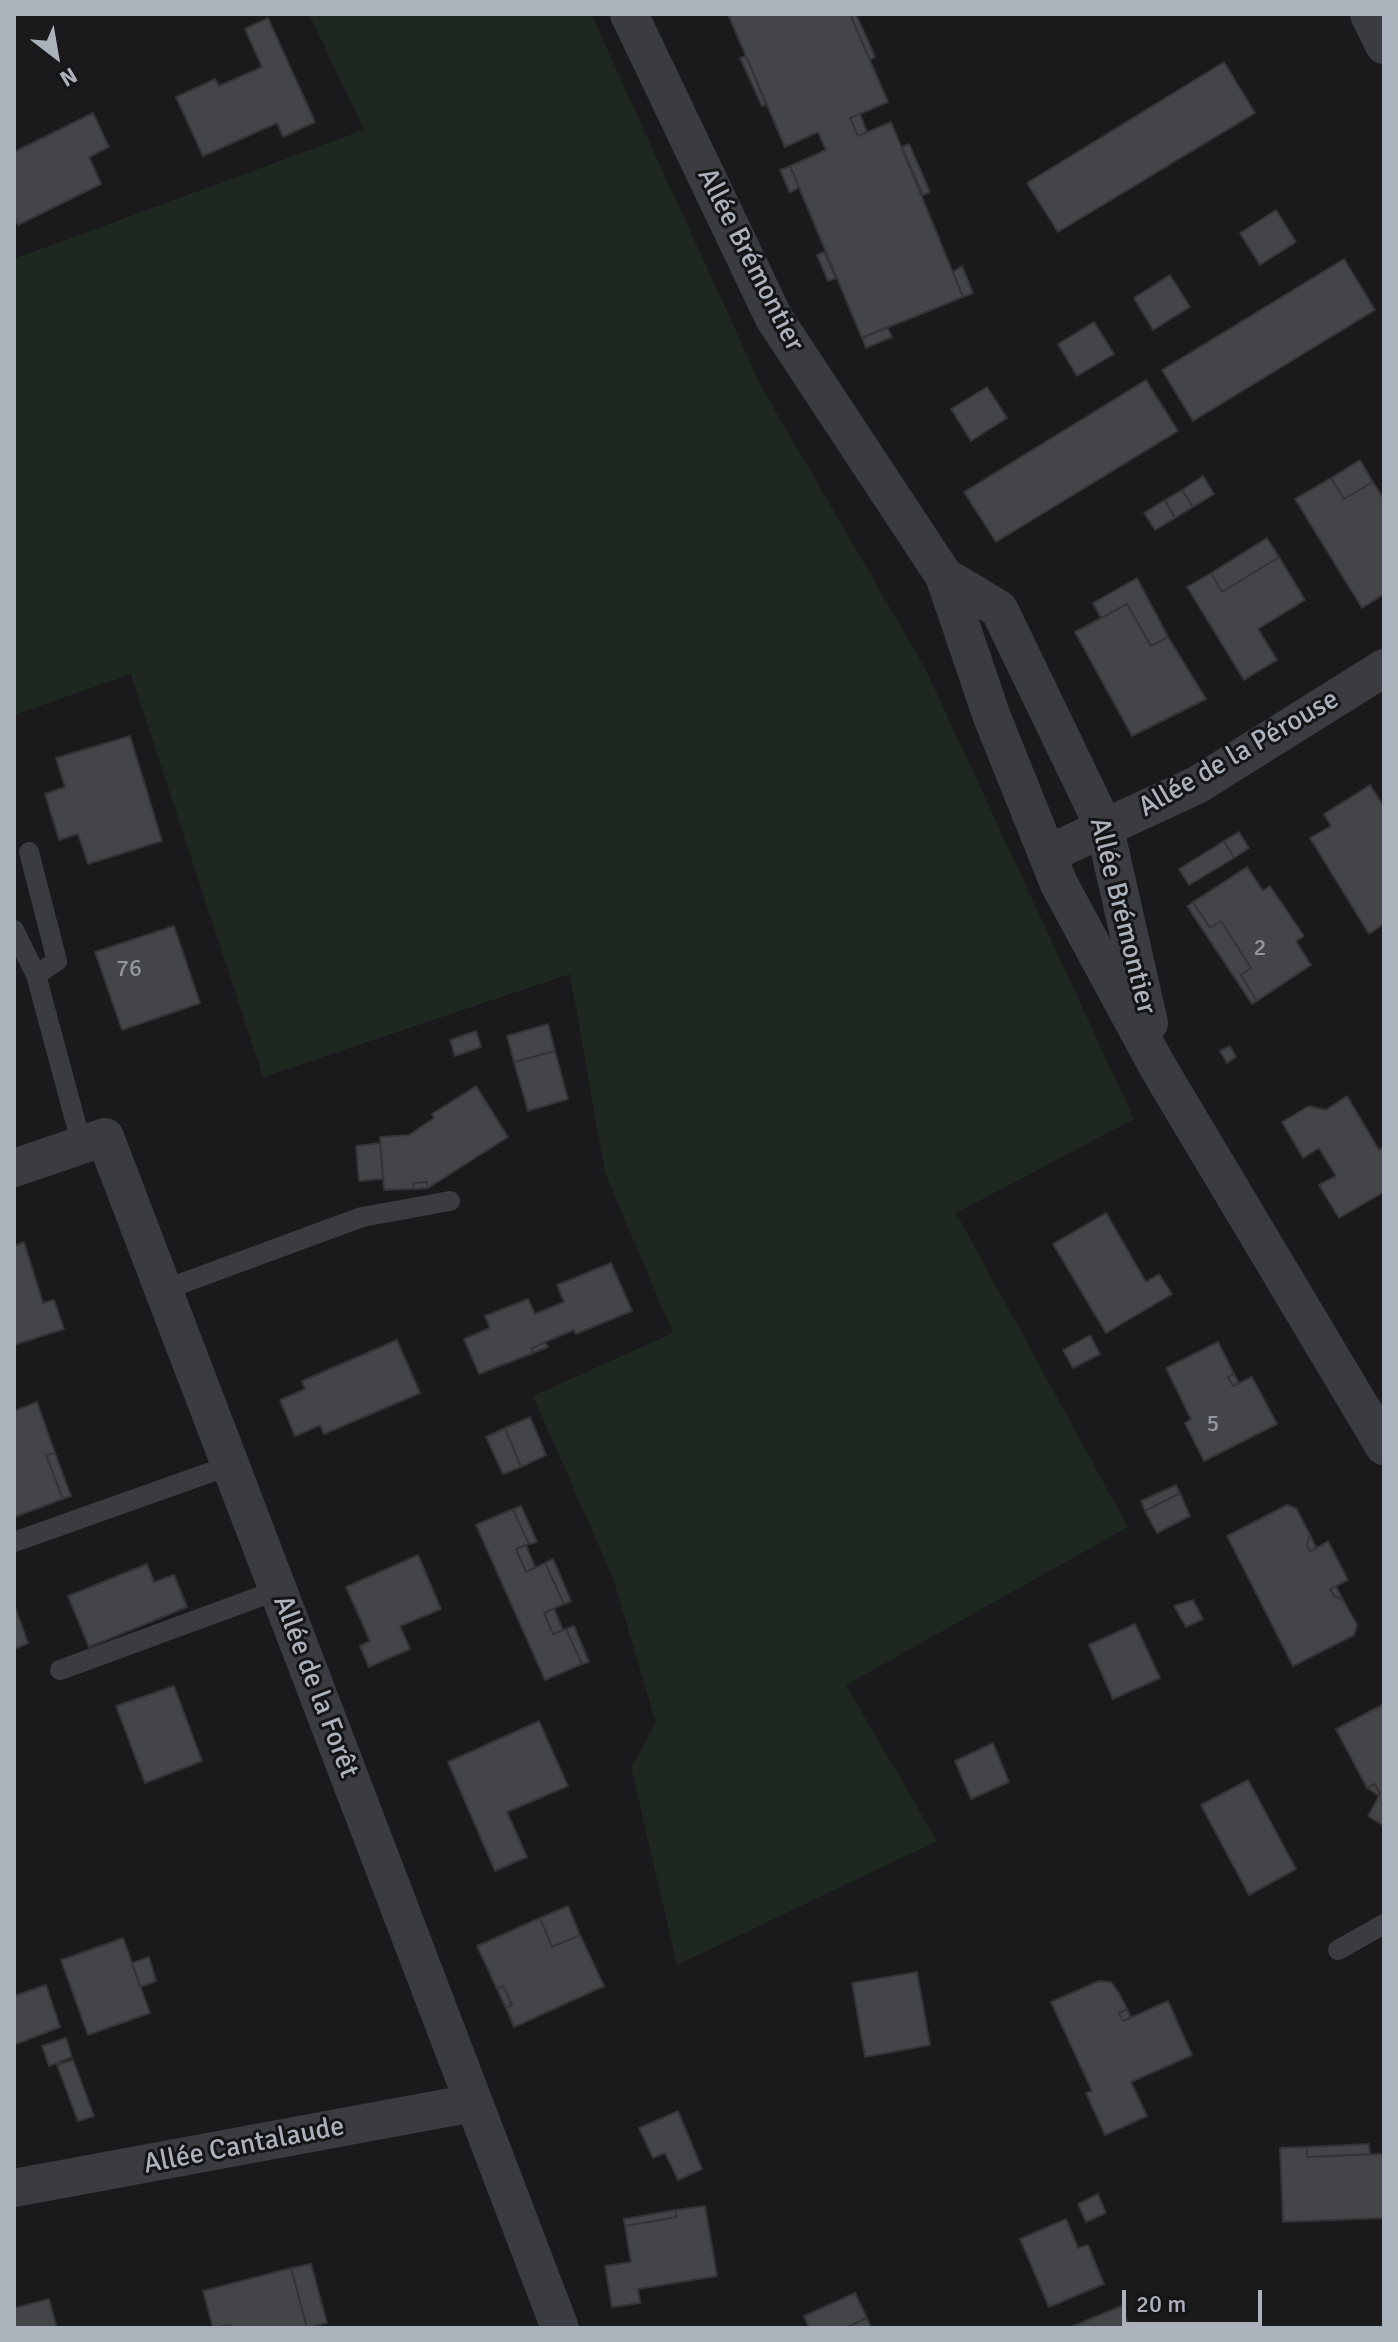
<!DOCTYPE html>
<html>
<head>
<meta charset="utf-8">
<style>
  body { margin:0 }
  #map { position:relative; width:1398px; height:2342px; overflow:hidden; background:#1a1a1c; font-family:Signika,sans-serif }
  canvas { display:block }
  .frame { position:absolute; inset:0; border:16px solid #acb2bc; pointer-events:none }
  .north { position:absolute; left:16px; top:16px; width:80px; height:80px; -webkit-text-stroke:6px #151517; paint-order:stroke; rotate:149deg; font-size:22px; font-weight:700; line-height:32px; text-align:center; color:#acb2bc }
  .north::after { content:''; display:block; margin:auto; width:28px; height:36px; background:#acb2bc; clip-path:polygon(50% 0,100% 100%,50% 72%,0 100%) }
  .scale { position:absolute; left:1122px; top:2290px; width:140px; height:36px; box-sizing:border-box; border:4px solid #acb2bc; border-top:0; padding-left:10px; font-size:24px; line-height:28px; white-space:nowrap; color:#acb2bc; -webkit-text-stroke:6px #151517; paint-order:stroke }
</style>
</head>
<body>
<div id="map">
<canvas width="1398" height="2342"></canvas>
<div class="frame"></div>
<div class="north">N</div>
<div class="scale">20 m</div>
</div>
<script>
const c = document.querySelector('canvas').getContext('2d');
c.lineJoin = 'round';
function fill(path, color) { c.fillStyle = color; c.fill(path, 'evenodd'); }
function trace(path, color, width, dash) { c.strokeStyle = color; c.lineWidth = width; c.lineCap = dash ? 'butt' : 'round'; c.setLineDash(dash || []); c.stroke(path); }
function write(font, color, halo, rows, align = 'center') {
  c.font = font + ' Signika,sans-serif'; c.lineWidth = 6; c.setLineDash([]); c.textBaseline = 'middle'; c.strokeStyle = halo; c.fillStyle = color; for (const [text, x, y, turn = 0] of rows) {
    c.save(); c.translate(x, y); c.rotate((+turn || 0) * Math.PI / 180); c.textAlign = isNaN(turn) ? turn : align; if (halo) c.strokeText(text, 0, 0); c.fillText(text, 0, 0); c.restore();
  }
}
const green = new Path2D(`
  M 309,14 L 591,14 L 761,386 L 925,668 L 1134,1119 L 956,1213 L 1128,1527 L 846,1685 L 937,1841 L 677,1965 L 631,1767 L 656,1723 L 613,1578 L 533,1396 L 673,1333 L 605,1173 L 570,974 L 263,1077 L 131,674 L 14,715 L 14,259 L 364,130 Z`);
const building = new Path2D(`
  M 728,14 L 850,14 L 888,102 L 850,118 L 858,136 L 891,122 L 963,297 L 862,338 L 790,166 L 826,150 L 818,132 L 785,147 Z
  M 850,14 L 856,14 L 875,57 L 870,60 Z
  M 268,18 L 315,122 L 283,137 L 277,123 L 203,156 L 176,97 L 215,79 L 219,86 L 262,67 L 245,29 Z
  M 746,56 L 766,105 L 762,106 L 740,58 Z
  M 1224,62 L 1255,113 L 1058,232 L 1027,183 Z
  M 93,113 L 109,147 L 89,157 L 101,184 L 18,225 L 14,218 L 14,152 Z
  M 860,114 L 867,132 L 858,136 L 850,118 Z
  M 909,144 L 930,192 L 923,195 L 902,147 Z
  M 790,166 L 799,187 L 790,193 L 780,170 Z
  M 1276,210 L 1296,242 L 1260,265 L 1240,233 Z
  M 824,252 L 836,278 L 828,281 L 817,255 Z
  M 1344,259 L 1375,310 L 1193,421 L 1162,370 Z
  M 962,266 L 973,293 L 963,297 L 953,272 Z
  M 1170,275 L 1190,307 L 1153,330 L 1134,298 Z
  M 1094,322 L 1114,354 L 1077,376 L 1058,344 Z
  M 887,327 L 892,337 L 866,348 L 862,338 Z
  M 1146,380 L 1178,431 L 996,542 L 964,492 Z
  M 987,387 L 1007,418 L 971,441 L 951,409 Z
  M 1360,460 L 1373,482 L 1344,499 L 1331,478 Z
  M 1203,476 L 1214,494 L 1193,507 L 1182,490 Z
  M 1331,478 L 1344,499 L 1373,482 L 1384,499 L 1384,594 L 1362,608 L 1295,499 Z
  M 1182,490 L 1193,507 L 1175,518 L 1165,500 Z
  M 1165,500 L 1175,518 L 1155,530 L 1144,513 Z
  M 1267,538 L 1279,557 L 1222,592 L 1211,573 Z
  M 1279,557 L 1305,600 L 1258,629 L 1277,660 L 1244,680 L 1187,587 L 1211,573 L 1222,592 Z
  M 1137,578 L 1168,637 L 1151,646 L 1127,604 L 1101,618 L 1093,603 Z
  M 1127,604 L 1151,646 L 1168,637 L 1206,699 L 1132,736 L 1075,632 Z
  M 130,736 L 162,841 L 88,864 L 78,834 L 59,840 L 45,794 L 65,787 L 56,758 Z
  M 1370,785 L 1384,807 L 1384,924 L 1369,934 L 1310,838 L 1331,826 L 1324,814 Z
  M 1239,832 L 1249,848 L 1234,858 L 1224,841 Z
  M 1224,841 L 1234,858 L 1189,885 L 1179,869 Z
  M 1247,867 L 1263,891 L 1270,886 L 1304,936 L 1296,941 L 1311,965 L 1257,1001 L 1241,975 L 1251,968 L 1221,921 L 1210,928 L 1193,902 Z
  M 1193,902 L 1210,928 L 1221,921 L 1251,968 L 1241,975 L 1257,1001 L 1252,1004 L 1187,906 Z
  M 174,926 L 200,1003 L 122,1030 L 95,952 Z
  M 548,1024 L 555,1051 L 514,1062 L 507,1036 Z
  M 476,1031 L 481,1047 L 455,1056 L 450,1040 Z
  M 1230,1046 L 1236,1057 L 1227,1063 L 1220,1051 Z
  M 555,1051 L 568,1099 L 528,1111 L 514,1062 Z
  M 476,1086 L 508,1137 L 428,1188 L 427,1182 L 413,1183 L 414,1189 L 384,1190 L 380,1137 L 409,1135 L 434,1118 L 432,1114 Z
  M 1347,1096 L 1379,1150 L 1384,1147 L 1384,1192 L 1339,1218 L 1319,1185 L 1336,1176 L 1319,1148 L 1303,1158 L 1282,1122 L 1309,1106 L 1326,1110 Z
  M 380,1143 L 383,1179 L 359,1181 L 356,1146 Z
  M 427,1182 L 428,1188 L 414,1189 L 413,1183 Z
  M 1106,1213 L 1146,1282 L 1159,1274 L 1172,1294 L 1106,1333 L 1053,1244 Z
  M 24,1242 L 43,1303 L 54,1300 L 64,1329 L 14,1345 L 14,1246 Z
  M 611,1263 L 632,1311 L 576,1334 L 574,1330 L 545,1342 L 531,1349 L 533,1353 L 479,1374 L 464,1339 L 490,1328 L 485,1316 L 528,1299 L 535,1314 L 564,1302 L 557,1285 Z
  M 1090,1335 L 1100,1354 L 1073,1368 L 1063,1350 Z
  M 397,1340 L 420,1393 L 324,1434 L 320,1425 L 295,1436 L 280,1400 L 305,1389 L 302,1381 Z
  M 545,1342 L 548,1347 L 533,1353 L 531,1349 Z
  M 1218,1342 L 1234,1374 L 1228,1377 L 1233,1386 L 1252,1377 L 1277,1424 L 1204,1461 L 1185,1423 L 1191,1419 L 1166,1368 Z
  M 1234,1374 L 1239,1383 L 1233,1386 L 1228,1377 Z
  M 37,1402 L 55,1453 L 46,1455 L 63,1499 L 14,1517 L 14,1411 Z
  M 530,1417 L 546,1455 L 521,1467 L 505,1428 Z
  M 505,1428 L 521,1467 L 503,1474 L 486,1437 Z
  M 55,1453 L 71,1496 L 63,1499 L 46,1455 Z
  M 1176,1485 L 1180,1493 L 1145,1511 L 1141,1501 Z
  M 1180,1493 L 1190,1516 L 1157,1533 L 1145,1511 Z
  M 1287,1505 L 1296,1508 L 1310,1535 L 1307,1544 L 1310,1552 L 1328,1541 L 1348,1580 L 1330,1589 L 1334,1596 L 1343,1600 L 1357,1625 L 1354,1635 L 1293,1666 L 1227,1536 Z
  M 521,1506 L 537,1542 L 529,1544 L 513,1509 Z
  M 513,1509 L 529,1544 L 516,1549 L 526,1572 L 545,1563 L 564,1604 L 544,1613 L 553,1634 L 566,1629 L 582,1664 L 545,1680 L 476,1525 Z
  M 1310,1535 L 1316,1547 L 1310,1552 L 1307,1544 Z
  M 526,1545 L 535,1567 L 526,1572 L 516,1549 Z
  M 418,1555 L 441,1609 L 400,1626 L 410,1649 L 369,1667 L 360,1646 L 370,1641 L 346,1587 Z
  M 553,1559 L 571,1601 L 564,1604 L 545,1563 Z
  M 147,1564 L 154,1582 L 174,1575 L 187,1607 L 89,1647 L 68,1596 Z
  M 1336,1586 L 1343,1600 L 1334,1596 L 1330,1589 Z
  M 1193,1600 L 1203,1619 L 1186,1627 L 1174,1606 Z
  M 15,1607 L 28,1643 L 14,1649 L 14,1607 Z
  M 554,1609 L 563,1630 L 553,1634 L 544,1613 Z
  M 1135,1624 L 1160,1678 L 1113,1699 L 1089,1645 Z
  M 574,1626 L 589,1662 L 582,1664 L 566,1629 Z
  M 174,1686 L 202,1761 L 145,1783 L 116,1706 Z
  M 1384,1704 L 1384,1826 L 1368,1816 L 1380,1794 L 1375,1784 L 1367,1788 L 1336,1729 Z
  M 539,1721 L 568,1786 L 507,1812 L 527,1857 L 495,1871 L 448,1762 Z
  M 993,1743 L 1009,1782 L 971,1799 L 955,1761 Z
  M 1248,1780 L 1296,1869 L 1249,1895 L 1201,1805 Z
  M 1375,1784 L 1380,1794 L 1379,1796 L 1367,1788 Z
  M 568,1906 L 580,1935 L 552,1947 L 540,1918 Z
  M 540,1918 L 552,1947 L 580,1935 L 604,1986 L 514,2027 L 506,2008 L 512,2005 L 503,1986 L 497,1989 L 477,1946 Z
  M 123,1938 L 150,2013 L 88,2035 L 61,1960 Z
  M 149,1957 L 156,1981 L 140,1987 L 132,1963 Z
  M 917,1972 L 930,2045 L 865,2057 L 852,1983 Z
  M 1099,1981 L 1111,1982 L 1119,1993 L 1127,2009 L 1119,2013 L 1123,2021 L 1168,2001 L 1192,2055 L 1131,2082 L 1147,2116 L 1105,2135 L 1086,2093 L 1092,2091 L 1051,2002 Z
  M 46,1985 L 60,2027 L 14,2045 L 14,1996 Z
  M 503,1986 L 512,2005 L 506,2008 L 497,1989 Z
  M 1127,2009 L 1131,2018 L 1123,2021 L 1119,2013 Z
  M 66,2038 L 72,2057 L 49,2066 L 42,2046 Z
  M 73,2060 L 94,2116 L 78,2121 L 57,2065 Z
  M 678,2111 L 702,2169 L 678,2180 L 665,2153 L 653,2158 L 639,2128 Z
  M 1369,2144 L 1370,2154 L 1307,2157 L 1307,2147 Z
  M 1307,2147 L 1307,2157 L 1384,2154 L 1384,2218 L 1283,2222 L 1280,2148 Z
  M 1098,2194 L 1106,2213 L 1086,2222 L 1078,2204 Z
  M 705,2206 L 717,2276 L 638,2289 L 640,2303 L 612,2307 L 605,2266 L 631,2262 L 625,2226 L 677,2217 L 675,2210 Z
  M 675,2210 L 677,2217 L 625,2226 L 624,2219 Z
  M 1066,2219 L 1078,2248 L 1088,2245 L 1104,2284 L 1049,2307 L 1020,2239 Z
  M 311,2264 L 327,2323 L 307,2328 L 291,2268 Z
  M 291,2268 L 307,2328 L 231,2328 L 230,2325 L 213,2328 L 203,2291 Z
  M 855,2293 L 867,2318 L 845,2328 L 809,2328 L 804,2316 Z
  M 49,2299 L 57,2328 L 14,2328 L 14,2308 Z
  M 1121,2306 L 1130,2328 L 1069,2328 Z
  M 867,2318 L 871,2328 L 845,2328 Z`);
const service = new Path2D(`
  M 29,852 L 57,961 L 36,975
  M 14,930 L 36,975 L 82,1146
  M 164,1290 L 362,1217 L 450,1201
  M 14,1542 L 231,1465
  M 60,1670 L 278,1590
  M 1338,1950 L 1384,1924`);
const minor = new Path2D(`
  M 629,14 L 774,318 L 944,576 L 992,717 L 1059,884 L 1159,1069 L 1384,1446
  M 1369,14 L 1384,45
  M 944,576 L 999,609 L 1105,829 L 1149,1023
  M 1048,854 L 1197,785 L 1384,668
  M 14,1168 L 105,1137 L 560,2328
  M 14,2188 L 473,2103`);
const numberNames = [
  ["2",1260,949],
  ["76",129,970],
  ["5",1213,1425]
];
const streetNames = [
  ["Allée Brémontier",750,260,63],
  ["Allée de la Pérouse",1239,754,-30],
  ["Allée Brémontier",1122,916,76],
  ["Allée de la Forêt",315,1687,69],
  ["Allée Cantalaude",244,2146,-11]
];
fill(green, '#1f2820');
fill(building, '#444549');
trace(building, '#343438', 2);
trace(service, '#3a3c41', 20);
trace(minor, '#3a3c41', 38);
write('24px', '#92979f', null, numberNames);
write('28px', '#acb2bc', '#151517', streetNames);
</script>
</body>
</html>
